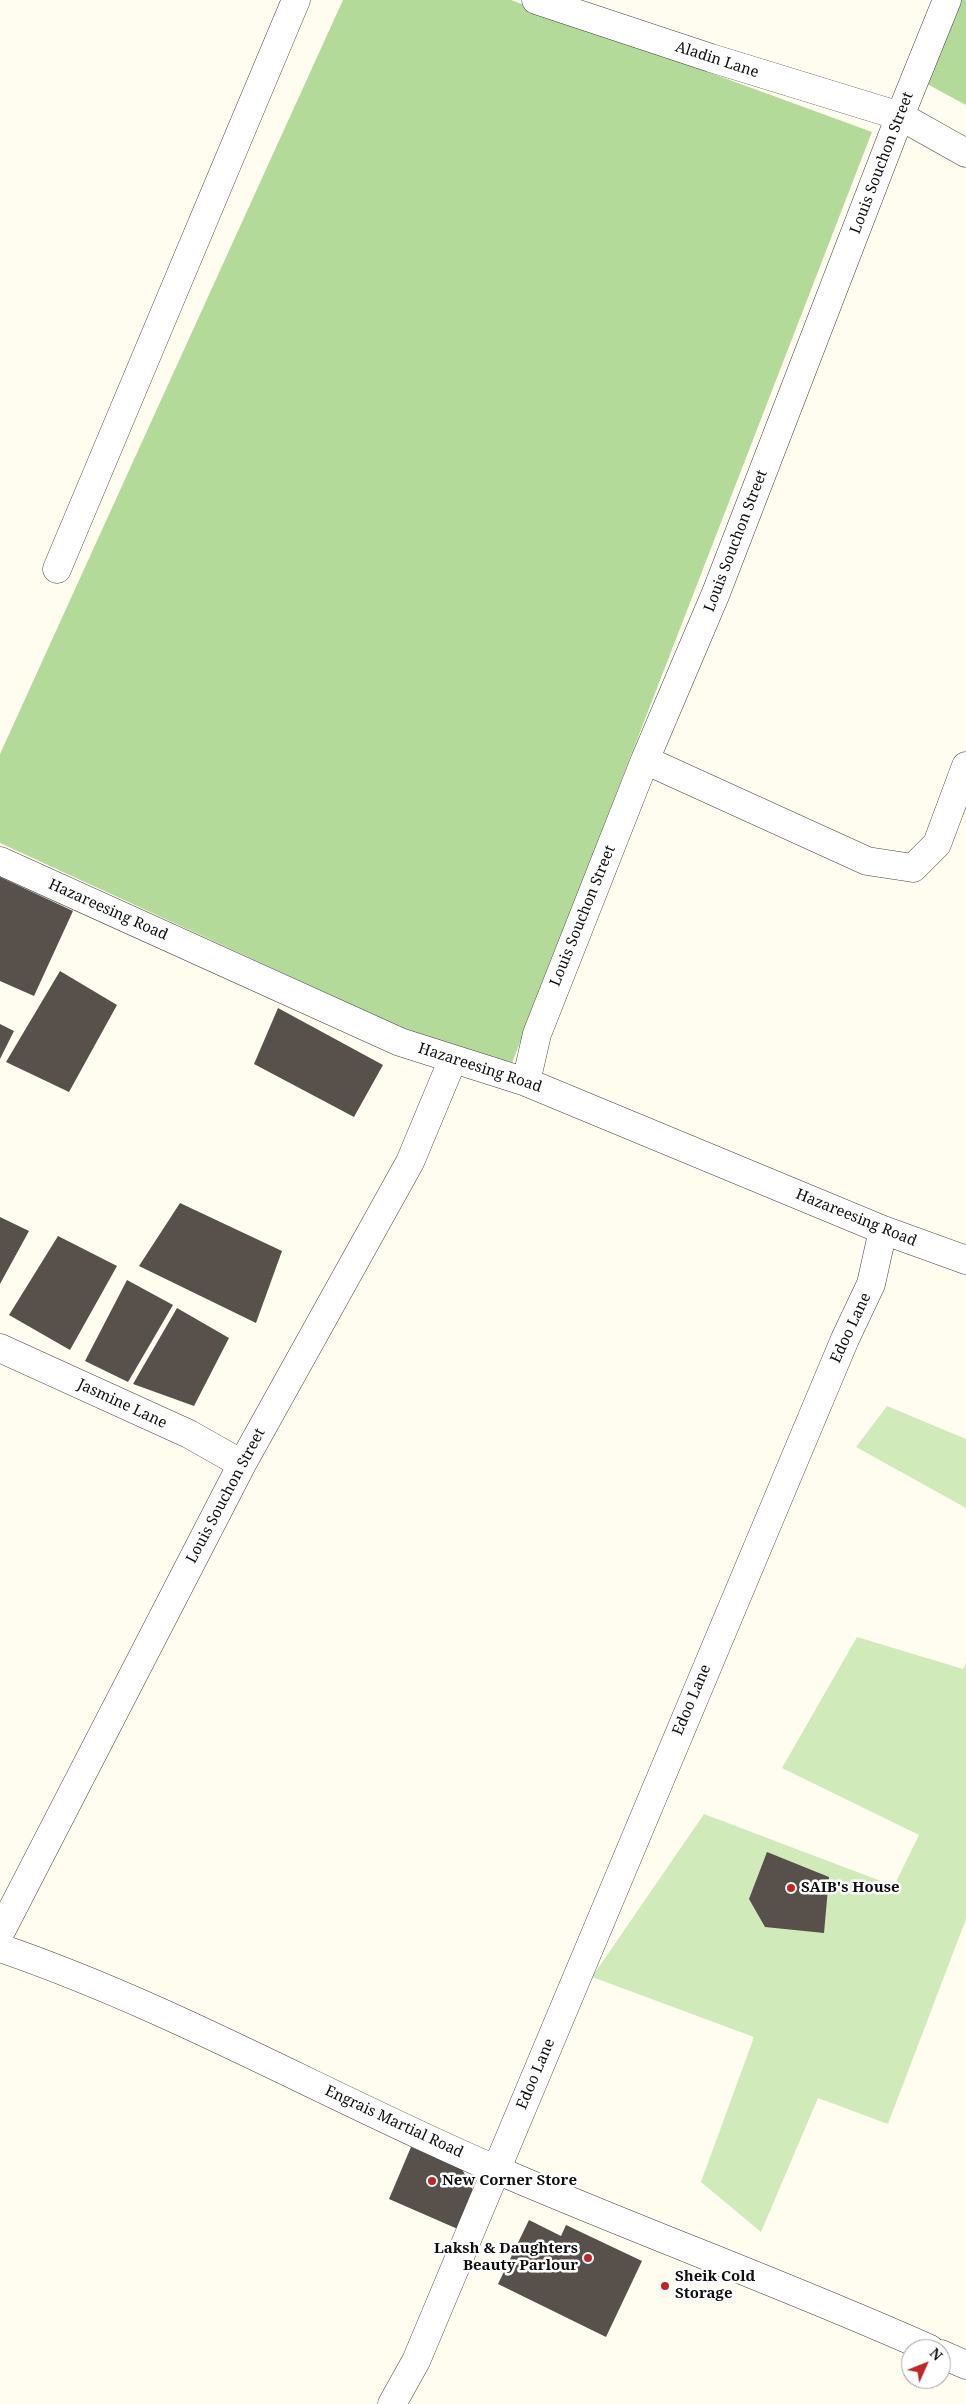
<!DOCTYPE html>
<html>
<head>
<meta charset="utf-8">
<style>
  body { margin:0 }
  #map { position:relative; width:966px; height:2404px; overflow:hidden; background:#fffdf0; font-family:"Noto Serif",serif }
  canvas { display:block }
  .north { position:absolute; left:901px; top:2339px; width:50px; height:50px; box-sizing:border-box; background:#fff; border:1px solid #9f9f9f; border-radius:50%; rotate:46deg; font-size:14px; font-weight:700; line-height:20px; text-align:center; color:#0f0f0f }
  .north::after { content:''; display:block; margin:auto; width:18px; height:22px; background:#bf2628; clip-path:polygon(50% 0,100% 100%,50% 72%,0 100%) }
</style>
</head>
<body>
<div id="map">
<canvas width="966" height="2404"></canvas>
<div class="north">N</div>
</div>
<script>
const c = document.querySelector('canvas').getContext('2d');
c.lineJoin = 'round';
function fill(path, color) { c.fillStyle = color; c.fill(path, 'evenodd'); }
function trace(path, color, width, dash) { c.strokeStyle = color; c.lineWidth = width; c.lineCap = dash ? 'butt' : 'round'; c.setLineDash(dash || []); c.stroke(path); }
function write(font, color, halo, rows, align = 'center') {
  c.font = font + ' "Noto Serif",serif'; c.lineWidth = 5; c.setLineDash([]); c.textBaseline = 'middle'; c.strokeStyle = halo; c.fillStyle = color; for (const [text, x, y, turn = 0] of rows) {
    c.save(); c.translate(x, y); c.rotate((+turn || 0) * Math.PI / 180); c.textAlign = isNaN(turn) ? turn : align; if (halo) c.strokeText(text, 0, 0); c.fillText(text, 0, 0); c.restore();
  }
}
const green = new Path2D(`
  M 887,1406 L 966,1439 L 966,1508 L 856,1447 Z
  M 857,1637 L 963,1669 L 966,1663 L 966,1919 L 888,2124 L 818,2098 L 761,2232 L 701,2182 L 754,2037 L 592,1977 L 704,1814 L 894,1886 L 919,1835 L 782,1768 Z`);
const forest = new Path2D(`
  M 343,0 L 511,0 L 872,132 L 507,1076 L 0,843 L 0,754 Z
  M 961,0 L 966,0 L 966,105 L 916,78 Z`);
const building = new Path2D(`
  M 0,877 L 73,911 L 34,996 L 0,981 Z
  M 60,971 L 117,1005 L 69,1092 L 6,1062 Z
  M 278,1008 L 383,1065 L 354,1117 L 254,1064 Z
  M 0,1024 L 14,1031 L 0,1059 Z
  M 180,1203 L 282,1251 L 256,1323 L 139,1266 Z
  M 0,1217 L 29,1231 L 0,1284 Z
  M 58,1236 L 117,1266 L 70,1350 L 9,1315 Z
  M 127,1280 L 173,1305 L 128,1382 L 85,1361 Z
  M 177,1308 L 229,1338 L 194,1406 L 133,1384 Z
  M 767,1852 L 829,1877 L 824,1933 L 765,1927 L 749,1899 Z
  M 411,2147 L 462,2169 L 475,2194 L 460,2230 L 389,2199 Z
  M 529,2220 L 561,2236 L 566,2225 L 642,2261 L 606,2337 L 498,2284 Z`);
const minor = new Path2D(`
  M 536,0 L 711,58 L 900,116 L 966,153
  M 57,569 L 296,0
  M 645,760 L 867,861 L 913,868 L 937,844 L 966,766
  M 0,861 L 400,1042 L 526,1082 L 883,1230 L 966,1260
  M 526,1082 L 537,1034 L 645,760 L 716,593 L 900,116 L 947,0
  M 0,1348 L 189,1434 L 242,1464
  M 0,1933 L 242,1464 L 410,1162 L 453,1059
  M 0,1948 C 172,2007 330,2098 497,2170 C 640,2232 787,2285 930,2349
  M 941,2354 L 966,2365
  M 392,2404 L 416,2361 L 845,1339 L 871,1284 L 883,1230`);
const markers = [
  [791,1888,5,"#bf2628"],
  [432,2181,5,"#bf2628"],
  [588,2258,5,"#bf2628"],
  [665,2286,5,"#bf2628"]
];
const streetNames = [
  ["Aladin Lane",717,60,18],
  ["Louis Souchon Street",882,163,-69],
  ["Louis Souchon Street",736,541,-69],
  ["Hazareesing Road",108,910,24],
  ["Louis Souchon Street",583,916,-68],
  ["Hazareesing Road",480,1068,18],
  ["Hazareesing Road",856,1218,22],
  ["Edoo Lane",851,1328,-65],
  ["Jasmine Lane",122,1404,25],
  ["Louis Souchon Street",226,1496,-62],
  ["Edoo Lane",692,1700,-67],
  ["Edoo Lane",536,2074,-67],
  ["Engrais Martial Road",394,2122,25]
];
const poiNames = [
  ["SAIB's House",801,1888],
  ["New Corner Store",442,2181],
  ["Laksh & Daughters",578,2249,"right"],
  ["Beauty Parlour",578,2266,"right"],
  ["Sheik Cold",675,2277],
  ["Storage",675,2294]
];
fill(green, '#d1eab9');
fill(forest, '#b4da99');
fill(building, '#57504b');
trace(minor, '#424242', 29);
trace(minor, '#fff', 28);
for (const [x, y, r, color] of markers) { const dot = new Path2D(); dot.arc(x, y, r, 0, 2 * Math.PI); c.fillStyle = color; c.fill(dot); trace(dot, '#fff', 2); }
write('15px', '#0f0f0f', '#fff', streetNames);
write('bold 15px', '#0f0f0f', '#fff', poiNames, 'left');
</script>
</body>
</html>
